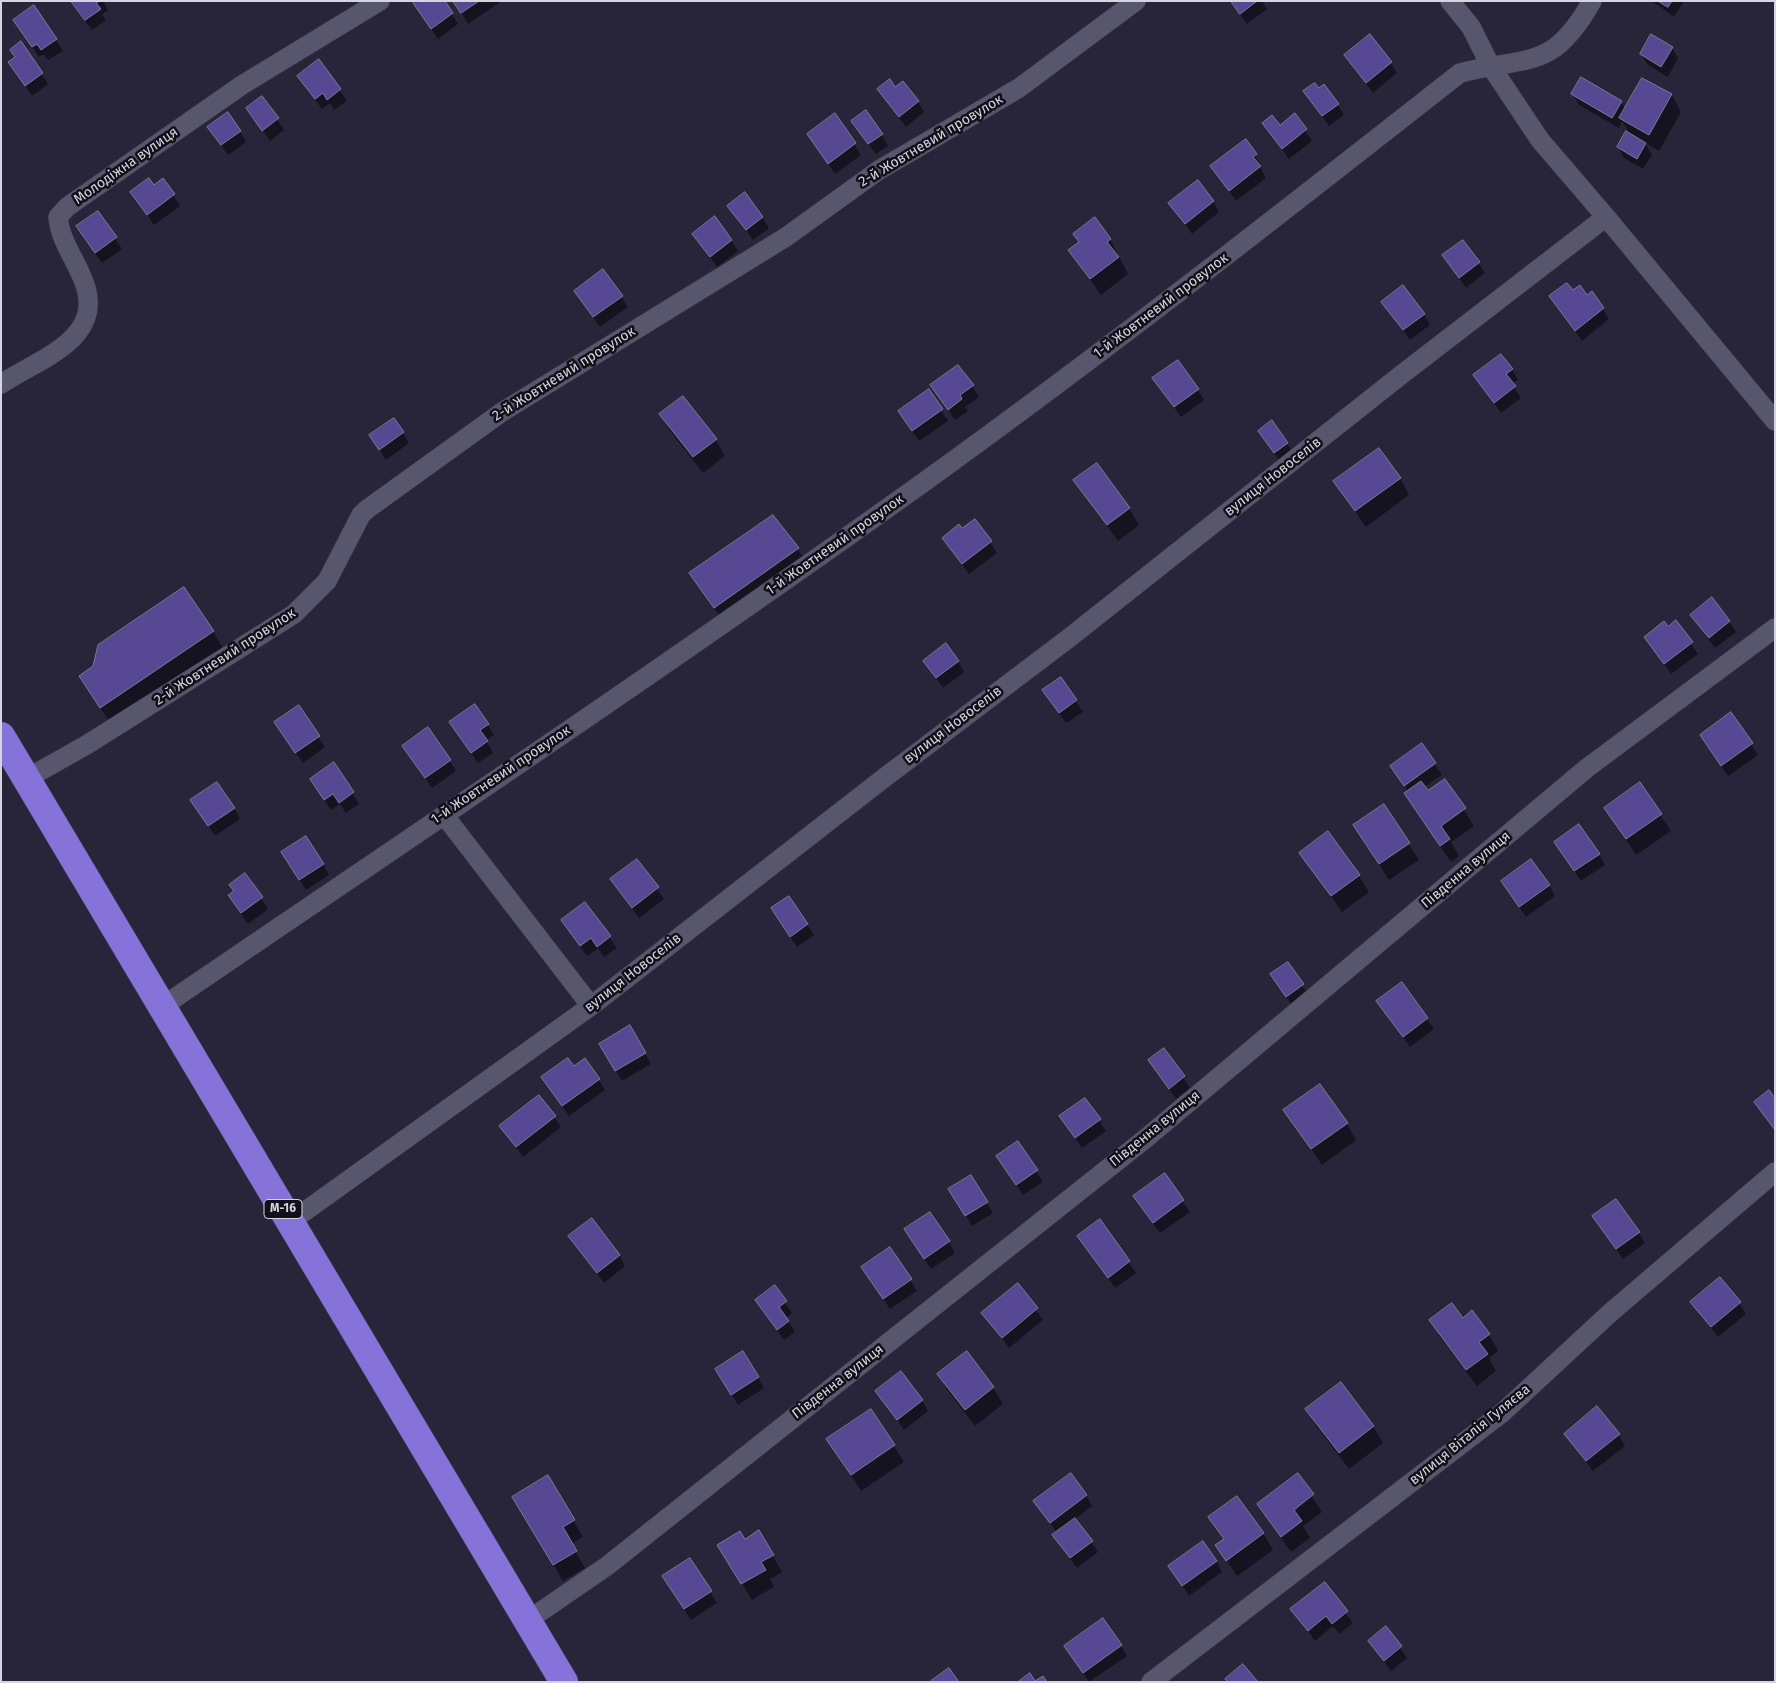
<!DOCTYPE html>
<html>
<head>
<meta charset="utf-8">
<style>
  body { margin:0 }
  #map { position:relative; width:1776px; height:1683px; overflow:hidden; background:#28253a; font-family:"Fira Sans",sans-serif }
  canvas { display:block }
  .frame { position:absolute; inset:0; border:2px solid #d5d4e1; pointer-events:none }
</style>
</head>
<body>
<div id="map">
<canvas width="1776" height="1683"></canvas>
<div class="frame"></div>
</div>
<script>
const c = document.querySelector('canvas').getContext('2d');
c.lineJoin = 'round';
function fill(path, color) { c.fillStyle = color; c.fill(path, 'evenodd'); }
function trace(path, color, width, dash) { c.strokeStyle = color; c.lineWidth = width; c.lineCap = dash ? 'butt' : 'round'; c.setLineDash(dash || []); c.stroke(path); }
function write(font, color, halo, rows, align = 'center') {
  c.font = font + ' "Fira Sans",sans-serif'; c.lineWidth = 5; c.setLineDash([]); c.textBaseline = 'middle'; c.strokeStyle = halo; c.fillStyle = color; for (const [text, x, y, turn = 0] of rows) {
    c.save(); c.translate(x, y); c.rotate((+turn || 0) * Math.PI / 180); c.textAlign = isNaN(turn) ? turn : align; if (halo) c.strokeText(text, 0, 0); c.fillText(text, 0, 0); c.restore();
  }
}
const shadow = new Path2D(`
  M 71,1 L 103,1 L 108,10 L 102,14 L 106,20 L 92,30 L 85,21 L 101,10 L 101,7 L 84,19 Z
  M 444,1 L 458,24 L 438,39 L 421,14 Z
  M 454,1 L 499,1 L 499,3 L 468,24 Z
  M 1231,1 L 1262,1 L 1267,9 L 1247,24 Z
  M 1652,1 L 1684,1 L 1674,17 Z
  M 34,7 L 63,51 L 48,60 L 44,54 L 39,57 L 21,31 Z
  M 21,43 L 48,84 L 32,96 L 10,62 L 16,58 Z
  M 1672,48 L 1678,58 L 1668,77 L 1648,65 L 1641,54 Z
  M 1345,56 L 1391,63 L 1397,73 L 1373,93 Z
  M 319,61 L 347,101 L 334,110 L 330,103 L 322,109 L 299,76 Z
  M 1643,79 L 1672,95 L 1681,112 L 1659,151 L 1645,143 L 1652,155 L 1643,169 L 1624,158 L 1618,147 L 1631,135 L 1622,121 L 1619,128 L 1579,105 L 1573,94 L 1621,102 L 1626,109 Z
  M 895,88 L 918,102 L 924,112 L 906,127 L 879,89 Z
  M 1305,92 L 1338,105 L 1344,115 L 1329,126 Z
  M 262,97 L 284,130 L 270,141 L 247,108 Z
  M 835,115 L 861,155 L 835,174 L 808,134 Z
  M 1295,115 L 1312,141 L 1289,159 L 1263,123 L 1279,127 Z
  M 209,127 L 240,131 L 246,142 L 228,155 Z
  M 859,132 L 882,135 L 888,146 L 876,154 Z
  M 1245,141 L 1262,166 L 1260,167 L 1266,178 L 1236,201 L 1212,167 Z
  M 163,180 L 180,206 L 154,225 L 132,192 L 154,186 Z
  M 1213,201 L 1219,212 L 1192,234 L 1170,203 Z
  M 729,206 L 762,217 L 769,228 L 753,240 Z
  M 98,212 L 122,249 L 102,263 L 84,237 Z
  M 694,234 L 731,240 L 738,251 L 717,267 Z
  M 1075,235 L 1110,239 L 1128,274 L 1101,295 L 1070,251 L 1080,243 Z
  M 1463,241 L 1485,273 L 1466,288 L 1444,256 Z
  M 575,292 L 621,296 L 628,307 L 600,327 Z
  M 1572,292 L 1587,297 L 1603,309 L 1609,319 L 1582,341 L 1550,297 Z
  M 1383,302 L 1424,314 L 1430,325 L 1410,340 Z
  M 1512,369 L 1518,380 L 1512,384 L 1521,398 L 1501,413 L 1475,375 Z
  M 1154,379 L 1198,390 L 1204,400 L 1181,417 Z
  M 932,386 L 972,386 L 979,397 L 965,407 L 968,411 L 955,420 Z
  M 928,391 L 948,421 L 919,441 L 899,412 Z
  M 661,415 L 716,440 L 725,456 L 703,473 L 670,431 Z
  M 1272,422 L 1294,454 L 1281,463 L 1266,442 Z
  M 403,433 L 409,443 L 386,460 L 377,446 Z
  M 1400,478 L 1409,495 L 1366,527 L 1335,482 Z
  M 1075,481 L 1129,508 L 1139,525 L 1118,541 Z
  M 975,520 L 997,553 L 969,574 L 943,538 L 962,530 Z
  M 798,549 L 807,565 L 725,624 L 690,573 Z
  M 1691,615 L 1729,621 L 1736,632 L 1715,648 Z
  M 1675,621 L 1698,654 L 1671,674 L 1645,637 Z
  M 213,631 L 226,654 L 114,729 L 80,676 Z
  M 925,661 L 958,661 L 964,672 L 943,688 Z
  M 1060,678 L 1083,712 L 1066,723 L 1050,701 Z
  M 298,707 L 325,747 L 303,763 L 282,733 Z
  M 1731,714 L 1758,755 L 1728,776 L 1707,746 Z
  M 487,724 L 494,735 L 486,740 L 493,753 L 478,763 L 457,733 Z
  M 1422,745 L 1442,775 L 1424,787 L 1428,792 L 1445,780 L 1474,826 L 1451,842 L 1459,856 L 1451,862 L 1415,810 L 1405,794 L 1408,792 L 1392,766 Z
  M 403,746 L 450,761 L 456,771 L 432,788 Z
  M 334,764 L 359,804 L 346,813 L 340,804 L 331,810 L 318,790 Z
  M 1640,784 L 1671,831 L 1636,855 L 1605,808 Z
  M 1384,806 L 1419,860 L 1389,880 L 1354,826 Z
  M 234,808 L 240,819 L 215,836 L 198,811 Z
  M 1301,853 L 1359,876 L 1369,892 L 1342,912 Z
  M 1562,853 L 1599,854 L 1605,865 L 1581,881 Z
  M 637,861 L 664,899 L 639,918 L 612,880 Z
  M 289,863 L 323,864 L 329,875 L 306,890 Z
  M 245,875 L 268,909 L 248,924 L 229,896 L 235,892 Z
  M 1502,882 L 1549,885 L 1555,896 L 1526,917 Z
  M 789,897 L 814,935 L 797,947 L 778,919 Z
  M 585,903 L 617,948 L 604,957 L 598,948 L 587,956 L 562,921 Z
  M 1287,963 L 1309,996 L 1293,1007 L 1271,975 Z
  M 1402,984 L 1434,1029 L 1410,1047 L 1378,1001 Z
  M 630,1027 L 651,1064 L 622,1081 L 600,1044 Z
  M 1164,1050 L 1190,1088 L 1176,1099 L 1149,1060 Z
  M 573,1068 L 599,1080 L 605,1090 L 569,1116 L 543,1078 Z
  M 1085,1099 L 1106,1131 L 1082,1148 L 1067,1127 Z
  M 1775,1100 L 1775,1130 L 1755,1102 Z
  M 1285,1111 L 1347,1124 L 1356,1140 L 1322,1165 Z
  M 554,1117 L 561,1127 L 523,1157 L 501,1126 Z
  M 1018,1143 L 1043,1182 L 1023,1195 L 1004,1167 Z
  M 1164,1175 L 1190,1212 L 1160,1233 L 1141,1207 Z
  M 956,1200 L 986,1202 L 993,1213 L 972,1226 Z
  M 1594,1217 L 1639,1233 L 1645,1243 L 1623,1259 Z
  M 1100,1221 L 1136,1273 L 1115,1288 L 1079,1236 Z
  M 905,1230 L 949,1242 L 955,1253 L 931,1269 Z
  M 570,1236 L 619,1255 L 625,1266 L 604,1283 Z
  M 890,1249 L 917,1291 L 890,1309 L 863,1268 Z
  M 1017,1285 L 1043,1320 L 1009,1348 L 983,1313 Z
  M 774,1287 L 792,1313 L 786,1318 L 795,1332 L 784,1340 L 756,1300 Z
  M 1691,1302 L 1739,1303 L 1746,1314 L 1718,1337 Z
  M 1462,1319 L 1489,1334 L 1498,1351 L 1489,1358 L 1496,1371 L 1477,1386 L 1440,1337 L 1431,1320 Z
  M 967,1353 L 993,1388 L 1003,1404 L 975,1426 L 948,1391 L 939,1375 Z
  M 758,1377 L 764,1388 L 738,1405 L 722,1380 Z
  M 877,1391 L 922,1400 L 928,1411 L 904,1430 Z
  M 1307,1409 L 1373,1426 L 1383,1443 L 1349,1469 L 1316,1426 Z
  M 871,1411 L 904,1462 L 861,1491 L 828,1440 Z
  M 1565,1434 L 1619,1435 L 1625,1446 L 1593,1471 Z
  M 1298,1475 L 1322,1512 L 1303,1526 L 1310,1538 L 1291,1552 L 1258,1505 Z
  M 548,1477 L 583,1537 L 571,1544 L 585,1568 L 563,1581 L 514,1497 Z
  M 1086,1495 L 1092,1506 L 1075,1519 L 1098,1552 L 1077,1568 L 1060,1546 L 1054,1535 L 1057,1533 L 1035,1501 Z
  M 1210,1517 L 1263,1533 L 1273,1550 L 1237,1576 L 1217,1546 L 1224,1540 Z
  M 759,1532 L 782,1572 L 770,1579 L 774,1587 L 752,1600 L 729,1562 L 744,1541 Z
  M 690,1560 L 717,1603 L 691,1620 L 670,1587 Z
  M 1216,1561 L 1222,1572 L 1189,1596 L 1170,1567 Z
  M 1324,1584 L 1353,1623 L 1339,1634 L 1333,1626 L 1315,1641 L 1292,1609 Z
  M 1386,1628 L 1407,1658 L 1391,1671 L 1369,1641 Z
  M 1066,1646 L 1121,1646 L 1127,1656 L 1089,1682 Z`);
const building = new Path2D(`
  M 71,1 L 100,1 L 96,3 L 101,9 L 85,20 Z
  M 415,1 L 445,1 L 453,13 L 431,29 L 413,3 Z
  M 453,1 L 479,1 L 461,13 Z
  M 1231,1 L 1257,1 L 1240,14 Z
  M 1658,1 L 1672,1 L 1668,7 Z
  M 34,5 L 57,39 L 41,50 L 37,44 L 32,47 L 13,20 Z
  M 1370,34 L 1392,62 L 1366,83 L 1344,55 Z
  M 1651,34 L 1673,47 L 1661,67 L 1640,54 Z
  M 21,41 L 43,73 L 25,86 L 8,62 L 15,57 L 10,50 Z
  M 319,59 L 341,89 L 327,100 L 323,93 L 315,99 L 297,76 Z
  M 1581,77 L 1622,101 L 1612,118 L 1571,94 Z
  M 1642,78 L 1672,94 L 1649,135 L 1619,118 Z
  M 890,79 L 895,87 L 903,81 L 919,101 L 899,117 L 877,89 Z
  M 1315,83 L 1319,88 L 1324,84 L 1339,104 L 1322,116 L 1303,91 Z
  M 262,96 L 279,118 L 262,131 L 246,108 Z
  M 866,110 L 883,134 L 868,144 L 851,121 Z
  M 228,112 L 241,131 L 221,145 L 207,127 Z
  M 835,113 L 856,143 L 828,164 L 807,134 Z
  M 1295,113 L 1307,129 L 1282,149 L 1262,123 L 1272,115 L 1280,125 Z
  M 1626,131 L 1646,143 L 1637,159 L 1617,147 Z
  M 1246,139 L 1257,154 L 1253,157 L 1261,166 L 1229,191 L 1210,166 Z
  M 149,178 L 154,185 L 163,178 L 175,194 L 147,215 L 130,192 Z
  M 1198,180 L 1214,201 L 1185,224 L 1168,203 Z
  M 745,192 L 763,217 L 746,230 L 727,206 Z
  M 98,211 L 117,237 L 95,253 L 76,226 Z
  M 715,216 L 732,240 L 710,257 L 692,234 Z
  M 1095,217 L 1111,239 L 1107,242 L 1119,257 L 1090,279 L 1068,250 L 1079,242 L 1073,234 Z
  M 1463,240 L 1480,262 L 1459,278 L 1442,255 Z
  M 603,269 L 623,296 L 593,317 L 574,291 Z
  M 1567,283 L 1573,290 L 1580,285 L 1587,295 L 1592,291 L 1604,308 L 1575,331 L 1549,296 Z
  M 1403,285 L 1425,314 L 1403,330 L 1381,302 Z
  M 1501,354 L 1513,369 L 1506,374 L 1516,386 L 1494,403 L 1473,375 Z
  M 1178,360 L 1199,389 L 1174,407 L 1152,378 Z
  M 958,365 L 974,385 L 960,395 L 962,399 L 948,410 L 930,385 Z
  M 929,389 L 943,409 L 912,431 L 898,411 Z
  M 683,396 L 717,439 L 693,457 L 659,414 Z
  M 394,418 L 404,432 L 379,450 L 369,435 Z
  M 1272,420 L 1288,443 L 1274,453 L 1258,431 Z
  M 1379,448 L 1401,478 L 1355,511 L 1333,481 Z
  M 1097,463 L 1130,508 L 1107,525 L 1073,480 Z
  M 773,515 L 799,548 L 714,608 L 689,573 Z
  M 975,519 L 992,541 L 962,564 L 942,538 L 959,524 L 962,528 Z
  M 184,587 L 214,631 L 100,708 L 79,676 L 93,666 L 98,645 Z
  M 1712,597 L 1730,621 L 1709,638 L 1690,615 Z
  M 1676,620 L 1693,642 L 1664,664 L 1644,637 L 1664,621 L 1668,626 Z
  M 946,643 L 959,661 L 936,678 L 923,661 Z
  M 1061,677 L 1077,700 L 1059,713 L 1042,690 Z
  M 475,704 L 489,724 L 480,730 L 488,741 L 471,753 L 449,722 Z
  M 299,705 L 320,736 L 295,753 L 274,722 Z
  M 1731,712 L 1753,743 L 1721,766 L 1700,735 Z
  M 428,727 L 451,760 L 425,778 L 402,746 Z
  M 1422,743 L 1436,763 L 1404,786 L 1390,766 Z
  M 334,762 L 354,792 L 339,803 L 333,794 L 324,800 L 310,779 Z
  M 1445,779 L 1466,808 L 1441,826 L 1450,839 L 1440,846 L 1404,793 L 1421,781 L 1428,790 Z
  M 217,782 L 235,808 L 208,826 L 190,800 Z
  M 1640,782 L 1662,814 L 1626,839 L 1604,808 Z
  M 1384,804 L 1410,843 L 1379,864 L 1353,825 Z
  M 1579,824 L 1600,854 L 1574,871 L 1554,842 Z
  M 1328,831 L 1360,875 L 1331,896 L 1299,853 Z
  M 306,836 L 324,864 L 299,880 L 281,852 Z
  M 637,859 L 659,887 L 632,908 L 610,879 Z
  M 1531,859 L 1550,885 L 1519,907 L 1501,881 Z
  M 245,873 L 263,897 L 241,913 L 228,895 L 234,891 L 229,885 Z
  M 789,896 L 808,924 L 790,937 L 771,908 Z
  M 585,902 L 611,936 L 597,947 L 591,938 L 580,946 L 561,920 Z
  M 1288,962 L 1304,984 L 1286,997 L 1270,974 Z
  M 1402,982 L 1428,1018 L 1403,1037 L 1376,1001 Z
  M 630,1025 L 646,1053 L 615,1071 L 599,1044 Z
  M 1164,1048 L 1185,1076 L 1169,1089 L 1148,1060 Z
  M 568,1058 L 574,1066 L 585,1058 L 600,1079 L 562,1106 L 541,1077 Z
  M 1320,1084 L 1348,1123 L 1311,1149 L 1283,1110 Z
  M 1769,1090 L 1775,1098 L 1775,1130 L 1754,1102 Z
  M 539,1095 L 556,1116 L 516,1147 L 499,1126 Z
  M 1085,1098 L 1101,1119 L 1075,1138 L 1059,1116 Z
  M 1018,1141 L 1038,1170 L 1016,1185 L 996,1156 Z
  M 1165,1173 L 1184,1200 L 1153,1223 L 1133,1196 Z
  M 971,1175 L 988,1202 L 965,1216 L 948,1189 Z
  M 1616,1199 L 1640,1232 L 1616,1249 L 1592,1216 Z
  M 930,1212 L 950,1241 L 924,1259 L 904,1229 Z
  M 592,1218 L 620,1255 L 597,1273 L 568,1236 Z
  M 1100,1219 L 1130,1261 L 1108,1278 L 1077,1236 Z
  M 890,1247 L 912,1279 L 883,1299 L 861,1267 Z
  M 1720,1277 L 1741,1302 L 1711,1327 L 1690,1302 Z
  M 1018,1283 L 1038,1308 L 1002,1338 L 981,1313 Z
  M 775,1285 L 787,1301 L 779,1307 L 789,1321 L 777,1330 L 755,1300 Z
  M 1452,1303 L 1463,1318 L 1472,1310 L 1490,1334 L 1479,1342 L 1488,1354 L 1466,1370 L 1429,1320 Z
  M 743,1351 L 759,1377 L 731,1395 L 715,1369 Z
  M 967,1351 L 994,1387 L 965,1410 L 937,1374 Z
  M 901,1371 L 923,1400 L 897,1420 L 875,1391 Z
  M 1341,1382 L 1374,1426 L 1339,1453 L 1305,1409 Z
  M 1597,1406 L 1620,1434 L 1586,1461 L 1564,1434 Z
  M 871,1409 L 895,1445 L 851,1475 L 826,1439 Z
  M 1071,1473 L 1087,1495 L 1050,1523 L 1033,1501 Z
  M 1298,1473 L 1314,1494 L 1294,1510 L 1302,1521 L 1281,1537 L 1257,1504 Z
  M 548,1475 L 575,1520 L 563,1527 L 577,1551 L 553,1565 L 512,1497 Z
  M 1237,1496 L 1264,1533 L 1226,1561 L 1215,1545 L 1224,1539 L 1208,1517 Z
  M 1075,1518 L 1093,1541 L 1070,1558 L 1052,1535 Z
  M 759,1530 L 774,1555 L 761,1562 L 766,1570 L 741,1584 L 717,1545 L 740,1531 L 745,1539 Z
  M 1203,1541 L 1217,1561 L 1182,1586 L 1168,1566 Z
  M 690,1558 L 712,1591 L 684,1609 L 662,1576 Z
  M 1325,1582 L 1348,1611 L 1332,1624 L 1326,1616 L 1308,1631 L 1290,1609 Z
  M 1103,1618 L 1122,1645 L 1083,1673 L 1064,1646 Z
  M 1386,1626 L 1402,1646 L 1384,1661 L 1368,1641 Z
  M 1243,1664 L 1258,1682 L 1228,1682 L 1225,1679 Z
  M 949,1668 L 959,1682 L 932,1682 L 931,1681 Z
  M 1030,1673 L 1035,1681 L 1043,1676 L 1047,1682 L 1018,1682 Z`);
const street = new Path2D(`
  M 1450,1 L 1471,27 L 1490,65 L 1540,140 L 1606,217 L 1775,421
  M 1,384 C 42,357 109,338 82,277 C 73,256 60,239 58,217 L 67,207 L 242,85 L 380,1
  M 26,779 L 88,744 L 294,614 L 327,581 L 361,515 L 366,510 L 502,412 L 786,237 L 879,170 L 1019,88 L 1136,1
  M 444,815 L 591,1006
  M 163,1006 C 417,833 673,662 924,482 C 1106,351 1283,212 1460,73 C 1529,55 1552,72 1592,1
  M 290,1222 L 591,1006 L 884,778 L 1069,638 L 1401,375 L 1606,217
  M 527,1621 L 607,1566 L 1145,1139 L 1587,768 L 1775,628
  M 1151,1682 L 1502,1413 L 1610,1313 L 1775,1172`);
const highway = new Path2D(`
  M 1,736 L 564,1682`);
const shields = [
  [283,1209,38]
];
const shieldNames = [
  ["М-16",283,1209]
];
const streetNames = [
  ["2-й Жовтневий провулок",931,141,-31],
  ["Молодіжна вулиця",126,166,-35],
  ["1-й Жовтневий провулок",1161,306,-37],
  ["2-й Жовтневий провулок",564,374,-32],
  ["вулиця Новоселів",1273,477,-38],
  ["1-й Жовтневий провулок",835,545,-35],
  ["2-й Жовтневий провулок",225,657,-33],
  ["вулиця Новоселів",953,725,-37],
  ["1-й Жовтневий провулок",501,775,-34],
  ["Південна вулиця",1466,870,-40],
  ["вулиця Новоселів",633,973,-38],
  ["Південна вулиця",1155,1129,-39],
  ["Південна вулиця",838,1382,-38],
  ["вулиця Віталія Гуляєва",1470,1435,-39]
];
fill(shadow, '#0007');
fill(building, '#564892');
trace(building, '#7c7a92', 1);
trace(street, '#444152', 20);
trace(highway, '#444152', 29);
trace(street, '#58566d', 19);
trace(highway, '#8673da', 28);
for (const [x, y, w] of shields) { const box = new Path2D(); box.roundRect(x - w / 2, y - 9.5, w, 19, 4); c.fillStyle = '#111019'; c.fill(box); trace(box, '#d5d4e1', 1); }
write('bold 12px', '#d5d4e1', null, shieldNames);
write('14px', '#d5d4e1', '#111019', streetNames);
</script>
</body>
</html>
